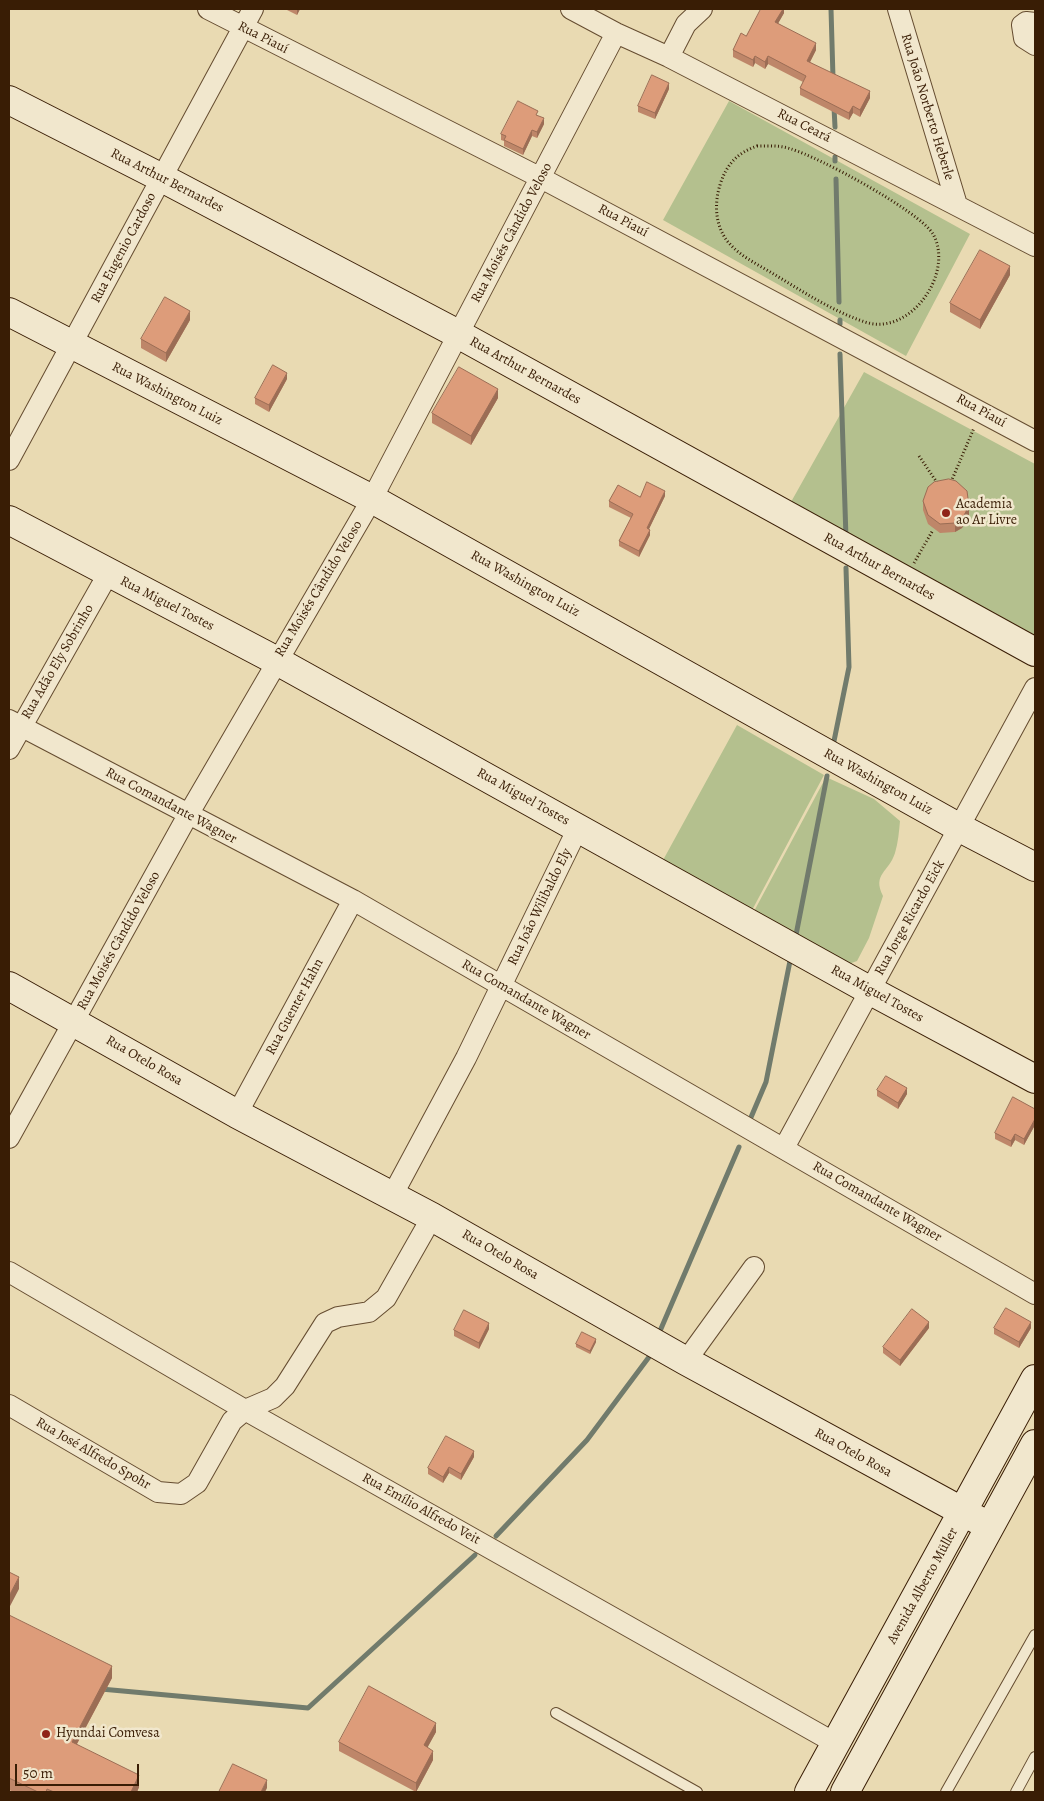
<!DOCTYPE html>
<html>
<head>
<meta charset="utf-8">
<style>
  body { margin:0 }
  #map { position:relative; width:1044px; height:1801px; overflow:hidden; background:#e9dab2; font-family:Alegreya,serif }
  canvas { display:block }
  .frame { position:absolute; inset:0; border:10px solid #391d05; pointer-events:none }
  .scale { position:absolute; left:15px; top:1764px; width:124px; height:22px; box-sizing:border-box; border:2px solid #391d05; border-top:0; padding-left:6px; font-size:15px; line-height:18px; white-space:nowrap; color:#391d05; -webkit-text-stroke:4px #f1e7cd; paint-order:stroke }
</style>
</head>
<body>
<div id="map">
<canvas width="1044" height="1801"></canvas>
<div class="frame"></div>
<div class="scale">50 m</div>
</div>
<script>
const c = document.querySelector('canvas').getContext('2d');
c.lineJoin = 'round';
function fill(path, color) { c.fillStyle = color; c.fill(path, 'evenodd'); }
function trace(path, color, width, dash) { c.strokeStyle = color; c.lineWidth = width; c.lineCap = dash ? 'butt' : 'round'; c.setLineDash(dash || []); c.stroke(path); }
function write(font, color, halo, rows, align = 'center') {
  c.font = font + ' Alegreya,serif'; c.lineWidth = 5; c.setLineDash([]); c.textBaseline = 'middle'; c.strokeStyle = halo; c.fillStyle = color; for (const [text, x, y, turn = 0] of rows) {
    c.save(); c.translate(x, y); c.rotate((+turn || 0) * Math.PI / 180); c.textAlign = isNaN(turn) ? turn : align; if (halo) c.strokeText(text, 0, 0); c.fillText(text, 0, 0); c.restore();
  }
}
const green = new Path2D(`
  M 729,101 L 970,234 L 906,356 L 663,220 Z
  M 864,372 L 1035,464 L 1035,635 L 791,502 Z
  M 737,725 L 824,775 L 750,914 L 662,862 Z
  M 826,777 L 874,799 L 900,821 C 899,832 898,843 895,853 C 889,872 872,874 883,896 L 869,938 L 857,961 L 843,966 L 752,915 Z`);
const stream = new Path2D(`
  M 831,9 L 833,78
  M 834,107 L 835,127
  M 835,157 L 835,161
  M 836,179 L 839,302
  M 840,320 L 840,324
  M 840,354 L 846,538
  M 833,746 L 849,667 L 846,568
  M 795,940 L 827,776
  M 749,1122 L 766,1082 L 790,961
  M 660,1331 L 739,1147
  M 496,1536 L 587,1440 L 649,1357
  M 101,1689 L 308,1708 L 475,1555`);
const path = new Path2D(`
  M 757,146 C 768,146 780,145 791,149 C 819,157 919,211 933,234 C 955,273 910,337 865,322 C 832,311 802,291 772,273 C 757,264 740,256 729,243 C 715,227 714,204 720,185 C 726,165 737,153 757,146 Z
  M 919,456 L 938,484
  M 951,482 L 974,428
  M 914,563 L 933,530`);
const lane = new Path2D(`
  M 556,1713 L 697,1792
  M 946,1792 L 1035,1635
  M 1016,1792 L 1035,1757`);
const street = new Path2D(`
  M 208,9 L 541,178 L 1035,441
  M 571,9 L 616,33 L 669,57 L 1035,246
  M 898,9 L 957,205
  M 1035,23 L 1026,22 L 1022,25 L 1024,38 L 1035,45
  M 669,57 L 686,24 L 702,9
  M 9,460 L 253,9
  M 9,720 L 353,900 L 1035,1294
  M 9,749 L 108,574
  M 237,1114 L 353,900
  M 9,1138 L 188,815 L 372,499 L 616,33
  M 784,1148 L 1035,688
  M 392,1196 L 466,1058 L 578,828
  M 9,1272 L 245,1410 L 835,1743
  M 686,1361 L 754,1267
  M 9,1405 L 158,1492 L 181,1494 L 197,1483 L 232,1421 L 245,1410 L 273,1398 L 285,1386 L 325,1323 L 338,1317 L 369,1312 L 386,1298 L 432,1217`);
const secondary = new Path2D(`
  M 9,100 L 162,178 L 458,334 L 1035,652
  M 9,312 L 372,499 L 960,828 L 1035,867
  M 9,520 L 277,661 L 869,990 L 1035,1079
  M 9,986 L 237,1114 L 432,1217 L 686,1361 L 989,1526
  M 809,1792 L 1035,1379
  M 845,1792 L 1035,1444`);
const wall = new Path2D(`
  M 285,9 L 300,9 L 297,15 Z
  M 784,9 L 784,13 L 778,23 L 816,50 L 810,62 L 870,98 L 860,117 L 853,113 L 849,120 L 800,95 L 800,88 L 803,82 L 768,64 L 765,69 L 755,63 L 753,67 L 733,57 L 733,50 L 746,36 Z
  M 669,89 L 655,119 L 638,112 L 638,106 Z
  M 538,116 L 544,124 L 537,138 L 532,136 L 523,155 L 504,146 L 504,141 L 501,140 L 501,134 Z
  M 1010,275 L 980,329 L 950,312 L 950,303 Z
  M 190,320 L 166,362 L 141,348 L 141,339 Z
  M 287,379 L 269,412 L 255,404 L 255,398 Z
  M 498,398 L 471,445 L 432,423 L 432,413 Z
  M 665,496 L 649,529 L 650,535 L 639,557 L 619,546 L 619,541 L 631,518 L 609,507 L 609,501 L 640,497 Z
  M 923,501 L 969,515 L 962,528 L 955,532 L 940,533 L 928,524 L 923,510 Z
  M 877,1090 L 907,1094 L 898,1109 L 877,1096 Z
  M 1035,1109 L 1035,1125 L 1024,1145 L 1015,1140 L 1011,1147 L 995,1139 L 995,1133 Z
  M 929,1328 L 900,1366 L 883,1353 L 883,1347 Z
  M 994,1328 L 1031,1328 L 1019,1348 L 994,1334 Z
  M 489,1329 L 479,1349 L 454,1336 L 454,1330 Z
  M 596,1342 L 590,1354 L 576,1347 L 576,1344 Z
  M 474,1457 L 461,1480 L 449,1473 L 443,1483 L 428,1474 L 428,1468 Z
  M 9,1615 L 112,1678 L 77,1744 L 139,1787 L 137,1792 L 14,1792 L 9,1790 Z
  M 436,1732 L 427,1747 L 433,1760 L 416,1792 L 339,1751 L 339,1742 Z`);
const shadedWall = new Path2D(`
  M 297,9 L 300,9 L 297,15 Z
  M 783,9 L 784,9 L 784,13 L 775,29 L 775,22 Z
  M 816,43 L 816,50 L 807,68 L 807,61 Z
  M 755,56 L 755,63 L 753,67 L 753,60 Z
  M 768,56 L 768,64 L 765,69 L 765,62 Z
  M 669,83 L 669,89 L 655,119 L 655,113 Z
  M 870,91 L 870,98 L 860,117 L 860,110 Z
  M 853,106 L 853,113 L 849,120 L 849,113 Z
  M 544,118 L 544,124 L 537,138 L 537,132 Z
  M 532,130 L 532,136 L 523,155 L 523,149 Z
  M 1010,266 L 1010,275 L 980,329 L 980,320 Z
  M 190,311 L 190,320 L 166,362 L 166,353 Z
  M 287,373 L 287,379 L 269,412 L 269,405 Z
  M 498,389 L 498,398 L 471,445 L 471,436 Z
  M 665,491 L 665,496 L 647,533 L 647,528 Z
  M 969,506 L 969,515 L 962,528 L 955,532 L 955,523 Z
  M 650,530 L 650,535 L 639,557 L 639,551 Z
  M 907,1088 L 907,1094 L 898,1109 L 898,1103 Z
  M 1035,1119 L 1035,1125 L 1024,1145 L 1024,1139 Z
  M 1015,1134 L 1015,1140 L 1011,1147 L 1011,1141 Z
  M 929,1322 L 929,1328 L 900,1366 L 900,1360 Z
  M 1031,1322 L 1031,1328 L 1019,1348 L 1019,1342 Z
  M 489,1323 L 489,1329 L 479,1349 L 479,1343 Z
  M 596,1339 L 596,1342 L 590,1354 L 590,1351 Z
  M 474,1451 L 474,1457 L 461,1480 L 461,1474 Z
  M 449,1467 L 449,1473 L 443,1483 L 443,1477 Z
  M 19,1577 L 19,1589 L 9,1608 L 9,1596 Z
  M 112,1666 L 112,1678 L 72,1753 L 72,1742 Z
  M 436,1723 L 436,1732 L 424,1754 L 424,1745 Z
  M 433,1751 L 433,1760 L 416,1792 L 416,1783 Z
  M 139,1775 L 139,1787 L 137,1792 L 131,1792 Z
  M 267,1780 L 267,1788 L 265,1792 L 261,1792 Z`);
const building = new Path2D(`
  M 761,9 L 783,9 L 775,22 L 816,43 L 807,61 L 870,91 L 860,110 L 853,106 L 849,113 L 800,88 L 806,76 L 768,56 L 765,62 L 755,56 L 753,60 L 733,50 L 741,33 L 746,36 Z
  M 652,75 L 669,83 L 655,113 L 638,106 Z
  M 518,101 L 538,111 L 536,115 L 544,118 L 537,132 L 532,130 L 523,149 L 504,140 L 506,136 L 501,134 Z
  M 980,250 L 1010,266 L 980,320 L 950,303 Z
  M 165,297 L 190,311 L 166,353 L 141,339 Z
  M 273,365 L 287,373 L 269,405 L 255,398 Z
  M 459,367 L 498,389 L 471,436 L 432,413 Z
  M 949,479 L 956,481 L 967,491 L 969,506 L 962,519 L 955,523 L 940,524 L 928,515 L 923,501 L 928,487 L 934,482 Z
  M 647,482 L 665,491 L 647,528 L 650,530 L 639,551 L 619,541 L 633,514 L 609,501 L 618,485 L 640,497 Z
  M 886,1076 L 907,1088 L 898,1103 L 877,1090 Z
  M 1013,1097 L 1035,1109 L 1035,1119 L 1024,1139 L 1015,1134 L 1011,1141 L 995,1133 Z
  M 1006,1308 L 1031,1322 L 1019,1342 L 994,1328 Z
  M 912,1309 L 929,1322 L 900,1360 L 883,1347 Z
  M 464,1310 L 489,1323 L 479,1343 L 454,1330 Z
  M 582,1332 L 596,1339 L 590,1351 L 576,1344 Z
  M 446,1436 L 474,1451 L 461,1474 L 449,1467 L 443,1477 L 428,1468 Z
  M 9,1572 L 19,1577 L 9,1596 Z
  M 9,1615 L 112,1666 L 72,1742 L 139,1775 L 131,1792 L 54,1792 L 47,1789 L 46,1792 L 38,1792 L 9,1778 Z
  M 369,1686 L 436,1723 L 424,1745 L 433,1751 L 416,1783 L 339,1742 Z
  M 233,1764 L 267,1780 L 261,1792 L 219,1792 Z`);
const markers = [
  [946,513,5,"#8f2418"],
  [46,1734,5,"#8f2418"]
];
const streetNames = [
  ["Rua Piauí",263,38,27],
  ["Rua João Norberto Heberle",927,107,73],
  ["Rua Ceará",804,126,27],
  ["Rua Arthur Bernardes",167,181,27],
  ["Rua Piauí",623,221,28],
  ["Rua Moisés Cândido Veloso",512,233,-62],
  ["Rua Eugenio Cardoso",124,248,-62],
  ["Rua Arthur Bernardes",525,371,29],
  ["Rua Washington Luiz",167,394,27],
  ["Rua Piauí",981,411,29],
  ["Rua Arthur Bernardes",879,567,29],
  ["Rua Washington Luiz",525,584,29],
  ["Rua Moisés Cândido Veloso",319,589,-59],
  ["Rua Miguel Tostes",167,604,27],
  ["Rua Adão Ely Sobrinho",58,662,-60],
  ["Rua Washington Luiz",878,782,29],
  ["Rua Miguel Tostes",523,797,29],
  ["Rua Comandante Wagner",171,806,28],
  ["Rua João Wilibaldo Ely",540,907,-64],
  ["Rua Jorge Ricardo Eick",910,918,-61],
  ["Rua Moisés Cândido Veloso",119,941,-61],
  ["Rua Miguel Tostes",877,994,29],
  ["Rua Comandante Wagner",526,1000,30],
  ["Rua Guenter Hahn",295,1007,-62],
  ["Rua Otelo Rosa",144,1061,30],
  ["Rua Comandante Wagner",877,1202,30],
  ["Rua Otelo Rosa",500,1255,30],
  ["Rua Otelo Rosa",853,1453,29],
  ["Rua José Alfredo Spohr",93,1454,30],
  ["Rua Emílio Alfredo Veit",421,1509,29],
  ["Avenida Alberto Müller",923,1586,-61]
];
const poiNames = [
  ["Academia",956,505],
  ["ao Ar Livre",956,521],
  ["Hyundai Comvesa",56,1734]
];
fill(green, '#b4c08e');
trace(stream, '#717b6c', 5);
trace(lane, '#654c30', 12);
trace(street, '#654c30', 22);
trace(secondary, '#391d05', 30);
trace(path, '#391d05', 3, [1, 2.5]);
trace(lane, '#f1e7cd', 10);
trace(street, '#f1e7cd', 20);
trace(secondary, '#f1e7cd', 28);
fill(wall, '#be8669');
fill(shadedWall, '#9b6d55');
fill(building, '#dd9c7a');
trace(building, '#9b6d55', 1);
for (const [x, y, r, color] of markers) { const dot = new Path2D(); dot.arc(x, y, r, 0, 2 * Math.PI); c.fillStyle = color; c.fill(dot); trace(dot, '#f1e7cd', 2); }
write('14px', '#391d05', '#f1e7cd', streetNames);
write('14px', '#391d05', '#f1e7cd', poiNames, 'left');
</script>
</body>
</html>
